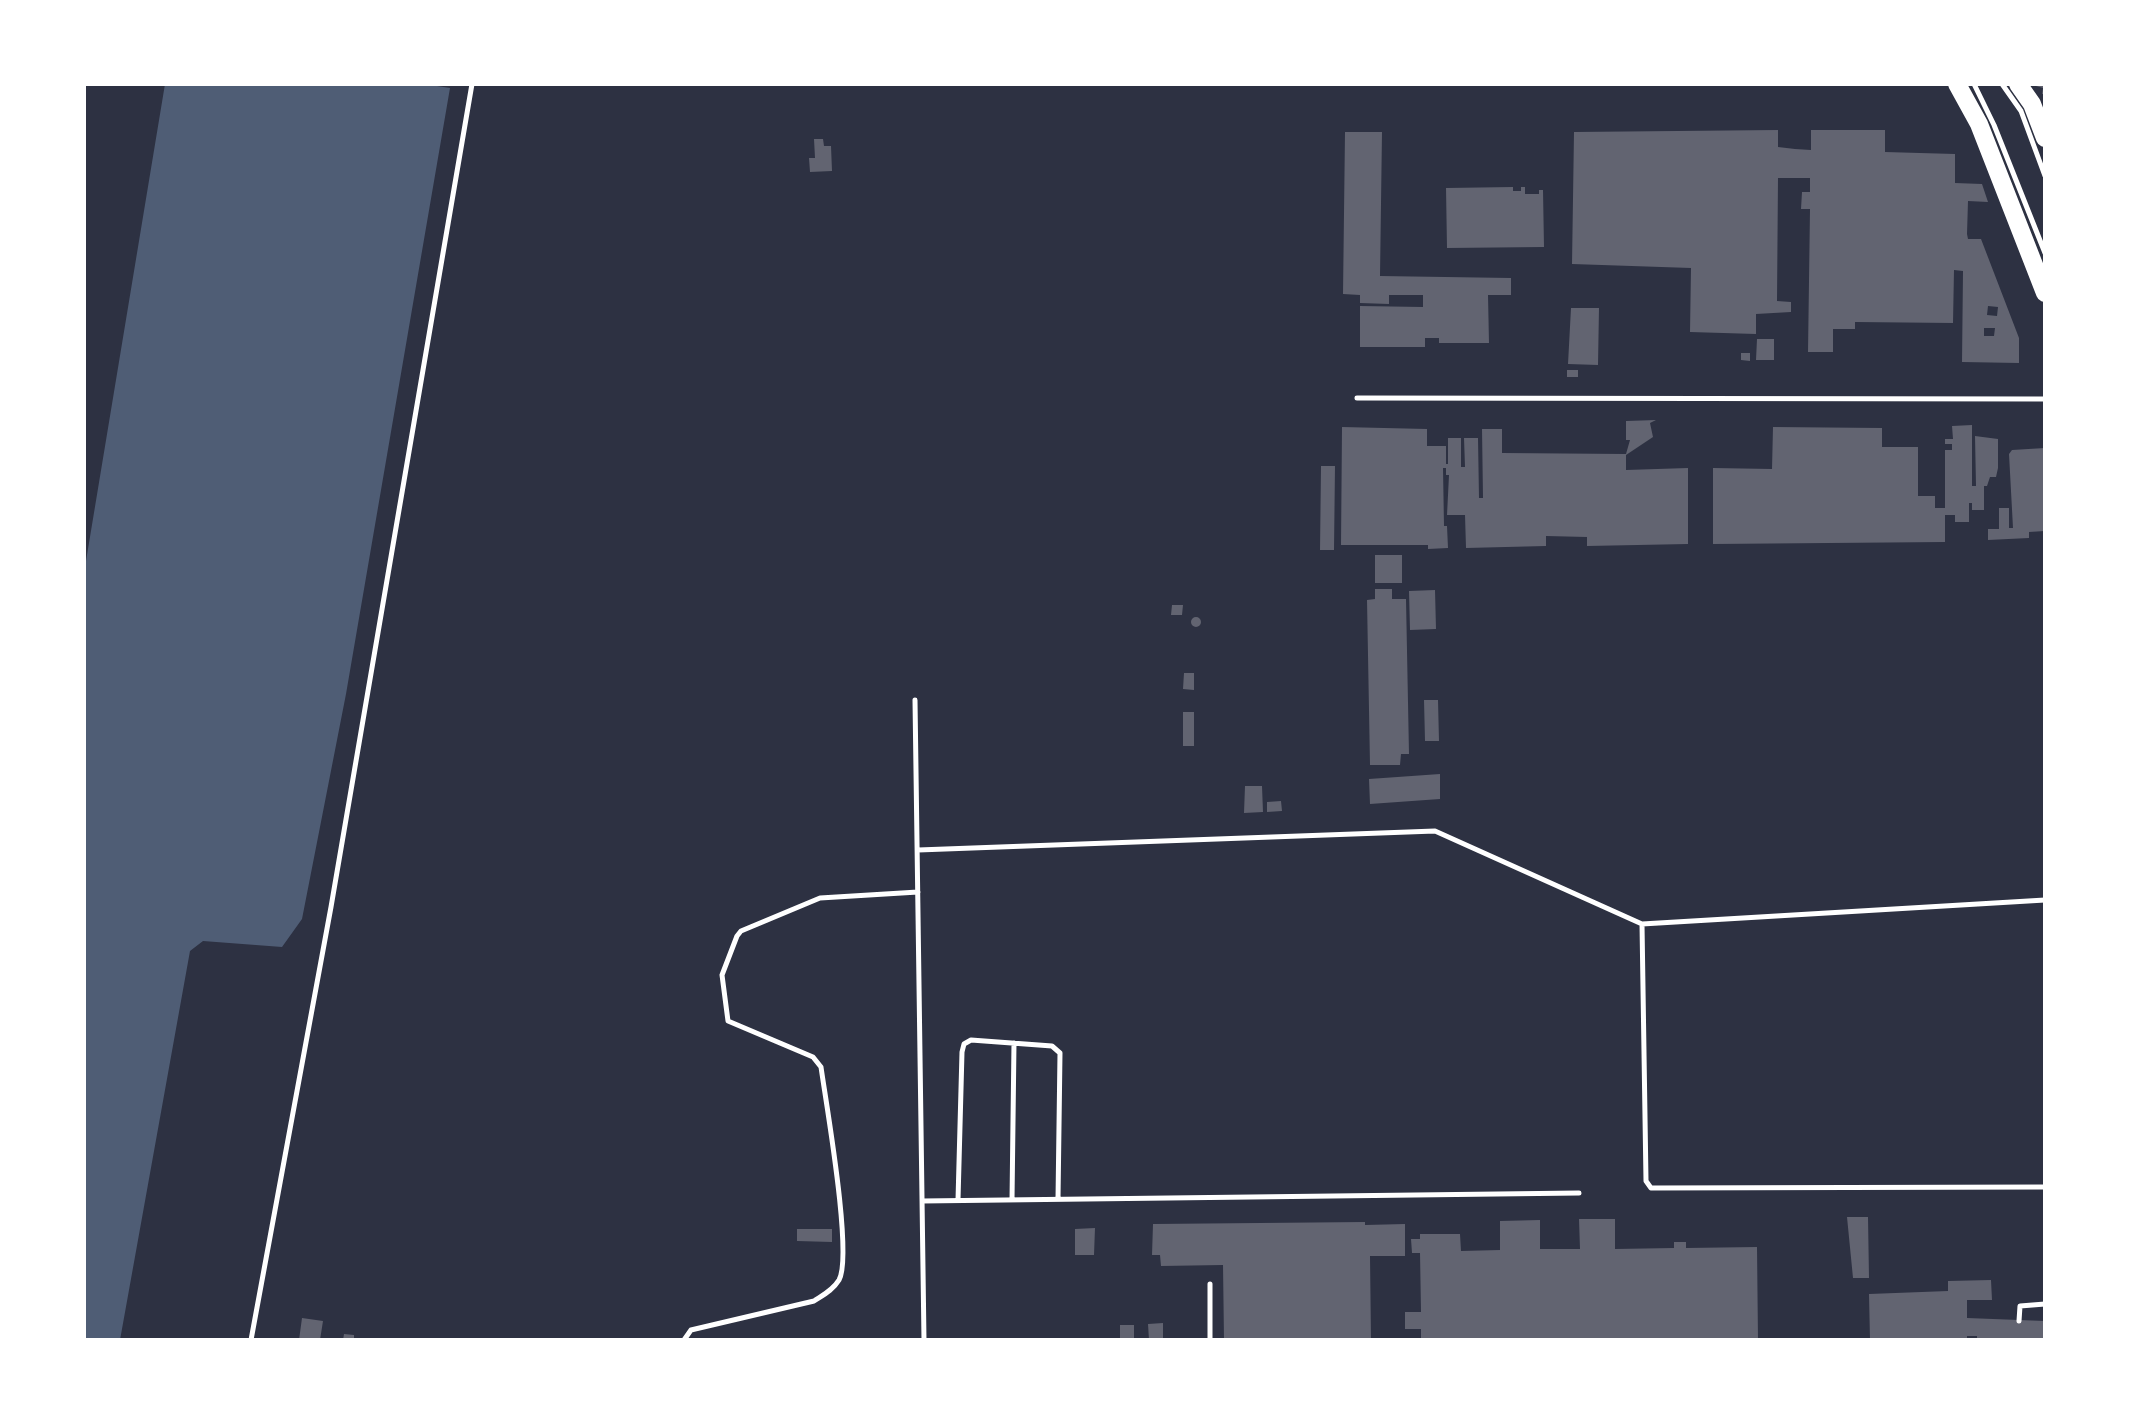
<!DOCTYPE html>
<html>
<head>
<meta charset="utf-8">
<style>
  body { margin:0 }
  #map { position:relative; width:2129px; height:1424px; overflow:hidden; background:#2d3142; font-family:"Open Sans",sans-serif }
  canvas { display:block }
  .frame { position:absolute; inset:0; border:86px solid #fff; pointer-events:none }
</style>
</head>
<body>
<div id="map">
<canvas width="2129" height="1424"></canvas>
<div class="frame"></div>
</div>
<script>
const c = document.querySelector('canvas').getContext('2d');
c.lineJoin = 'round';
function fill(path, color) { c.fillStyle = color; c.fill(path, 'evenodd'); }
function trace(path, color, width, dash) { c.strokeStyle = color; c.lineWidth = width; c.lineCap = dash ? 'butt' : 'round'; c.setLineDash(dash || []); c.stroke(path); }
const water = new Path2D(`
  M 165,84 L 424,84 L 450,88 L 346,694 L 302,919 L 282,947 L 203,941 L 190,951 L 120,1340 L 84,1340 L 84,573 Z`);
const building = new Path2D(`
  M 2029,84 L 2045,84 L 2045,94 L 2042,94 L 2043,88 Z
  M 1778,130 L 1778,147 L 1795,149 L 1811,150 L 1811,130 L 1885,130 L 1885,152 L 1955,154 L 1955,183 L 1982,184 L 1988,202 L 1968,201 L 1967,234 L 1968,239 L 1981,239 L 2019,338 L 2019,363 L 1962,362 L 1963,271 L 1954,270 L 1953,323 L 1855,322 L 1855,329 L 1833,329 L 1833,352 L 1808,352 L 1810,209 L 1801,209 L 1802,192 L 1810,192 L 1810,178 L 1778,178 L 1777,301 L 1791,302 L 1791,312 L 1756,314 L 1756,334 L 1690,332 L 1691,268 L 1572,264 L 1574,132 ZM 1988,306 L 1998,307 L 1997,316 L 1987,315 ZM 1984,328 L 1995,328 L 1994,336 L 1984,336 Z
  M 1345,132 L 1382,132 L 1380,276 L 1511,278 L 1511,295 L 1488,295 L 1489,343 L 1439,343 L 1439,338 L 1425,338 L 1425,347 L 1360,347 L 1360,306 L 1423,307 L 1423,295 L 1389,295 L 1389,304 L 1360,303 L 1360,295 L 1343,294 Z
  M 814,139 L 823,139 L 824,146 L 831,146 L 832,171 L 810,172 L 809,158 L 815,158 Z
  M 1513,187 L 1513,191 L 1521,191 L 1521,187 L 1525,187 L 1525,194 L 1539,194 L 1539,190 L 1543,190 L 1544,247 L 1447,248 L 1446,188 Z
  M 1571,308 L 1599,308 L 1598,365 L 1568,364 Z
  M 1757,339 L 1774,339 L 1774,360 L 1756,360 Z
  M 1741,353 L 1750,353 L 1750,361 L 1741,360 Z
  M 1567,370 L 1578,370 L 1578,377 L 1567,377 Z
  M 1656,420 L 1650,423 L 1653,437 L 1626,455 L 1626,470 L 1688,468 L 1688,544 L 1587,546 L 1587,537 L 1546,536 L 1546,546 L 1466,548 L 1465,515 L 1447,515 L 1449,475 L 1446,475 L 1446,468 L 1443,468 L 1444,526 L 1447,526 L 1448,548 L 1428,549 L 1428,545 L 1341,545 L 1342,427 L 1427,429 L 1427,446 L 1446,446 L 1446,464 L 1448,464 L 1448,438 L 1461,438 L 1461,467 L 1465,467 L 1464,438 L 1478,438 L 1479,498 L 1483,498 L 1482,429 L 1502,429 L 1502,453 L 1626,454 L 1630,440 L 1626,440 L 1626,421 Z
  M 1972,425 L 1972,486 L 1976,486 L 1975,436 L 1998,439 L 1998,468 L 1996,477 L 1990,477 L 1987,486 L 1984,486 L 1984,510 L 1972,510 L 1972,503 L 1969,503 L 1969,522 L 1955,522 L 1955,515 L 1945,515 L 1945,542 L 1713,544 L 1713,468 L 1772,469 L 1773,427 L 1882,428 L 1882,447 L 1918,447 L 1918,496 L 1935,496 L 1935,508 L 1945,508 L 1945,450 L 1952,450 L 1952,444 L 1945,444 L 1945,439 L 1953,439 L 1952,426 Z
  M 2045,448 L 2045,531 L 2029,532 L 2029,538 L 1988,540 L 1988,529 L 1999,529 L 1999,508 L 2009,508 L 2009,528 L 2013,528 L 2009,454 L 2012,450 Z
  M 1321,466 L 1335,466 L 1334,550 L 1320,550 Z
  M 1375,555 L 1402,555 L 1402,583 L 1375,583 Z
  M 1375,589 L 1392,589 L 1392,599 L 1406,599 L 1409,754 L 1401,754 L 1400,765 L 1370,765 L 1367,600 L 1375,599 Z
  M 1435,590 L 1436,629 L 1410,630 L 1409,591 Z
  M 1172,605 L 1183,605 L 1182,615 L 1171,615 Z
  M1191 622a5 5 0 1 1 10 0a5 5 0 1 1-10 0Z
  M 1184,673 L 1194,673 L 1194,690 L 1183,689 Z
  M 1424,700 L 1438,700 L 1439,741 L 1425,741 Z
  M 1183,712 L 1194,712 L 1194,746 L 1183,746 Z
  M 1440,774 L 1440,799 L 1370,804 L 1369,779 Z
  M 1245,786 L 1262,786 L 1263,812 L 1244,813 Z
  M 1281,801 L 1282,811 L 1267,812 L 1267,802 Z
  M 1847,1217 L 1868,1217 L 1869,1278 L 1853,1278 Z
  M 1579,1219 L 1615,1219 L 1615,1249 L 1674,1248 L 1674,1242 L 1686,1242 L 1686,1248 L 1757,1247 L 1758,1340 L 1421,1340 L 1421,1329 L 1405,1329 L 1405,1312 L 1421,1312 L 1420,1253 L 1412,1253 L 1411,1239 L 1420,1239 L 1420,1234 L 1460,1234 L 1461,1251 L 1500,1250 L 1500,1221 L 1540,1220 L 1540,1249 L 1580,1249 Z
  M 1365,1222 L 1365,1225 L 1405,1224 L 1405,1256 L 1370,1256 L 1371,1340 L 1224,1340 L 1223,1265 L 1161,1266 L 1160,1255 L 1152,1255 L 1153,1224 Z
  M 1095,1228 L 1094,1255 L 1075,1255 L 1075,1229 Z
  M 797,1229 L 832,1229 L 832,1242 L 797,1241 Z
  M 1991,1280 L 1992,1300 L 1967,1300 L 1967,1318 L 2045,1321 L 2045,1340 L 1977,1340 L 1977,1336 L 1967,1336 L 1967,1340 L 1870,1340 L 1869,1294 L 1948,1291 L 1948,1281 Z
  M 302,1318 L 323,1321 L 320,1340 L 299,1340 Z
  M 1163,1323 L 1163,1340 L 1149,1340 L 1148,1324 Z
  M 1120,1325 L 1134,1325 L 1134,1340 L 1120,1340 Z
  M 344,1334 L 354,1335 L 354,1340 L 343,1340 Z`);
const service = new Path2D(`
  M 1974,84 L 1994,125 L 2045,253
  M 2002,84 L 2021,111 L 2045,176
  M 1357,398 L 2045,399
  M 915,700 L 924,1340
  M 918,850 L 1435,831 L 1642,924 L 1646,1181 L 1651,1188 L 2045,1187
  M 1642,924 L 2045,900
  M 958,1200 L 962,1052 L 964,1044 L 971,1040 L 1052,1046 L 1060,1053 L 1058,1199
  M 1012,1200 L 1014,1043
  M 922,1201 L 1579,1193
  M 1210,1284 L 1210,1340
  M 2019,1321 L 2020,1306 L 2045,1304
  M 251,1340 L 331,907 L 472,84
  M 684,1340 L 691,1330 L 814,1301 C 823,1295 833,1290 839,1280 C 853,1255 826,1103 821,1067 L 813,1057 L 728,1021 L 722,975 L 737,936 L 741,931 L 820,898 L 918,892`);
const primary = new Path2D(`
  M 1957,84 L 1979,124 L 2045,293
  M 2018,84 L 2032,104 L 2045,138`);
fill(water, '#4f5d75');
fill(building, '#626471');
trace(service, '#fff', 5);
trace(primary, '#fff', 18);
</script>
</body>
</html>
